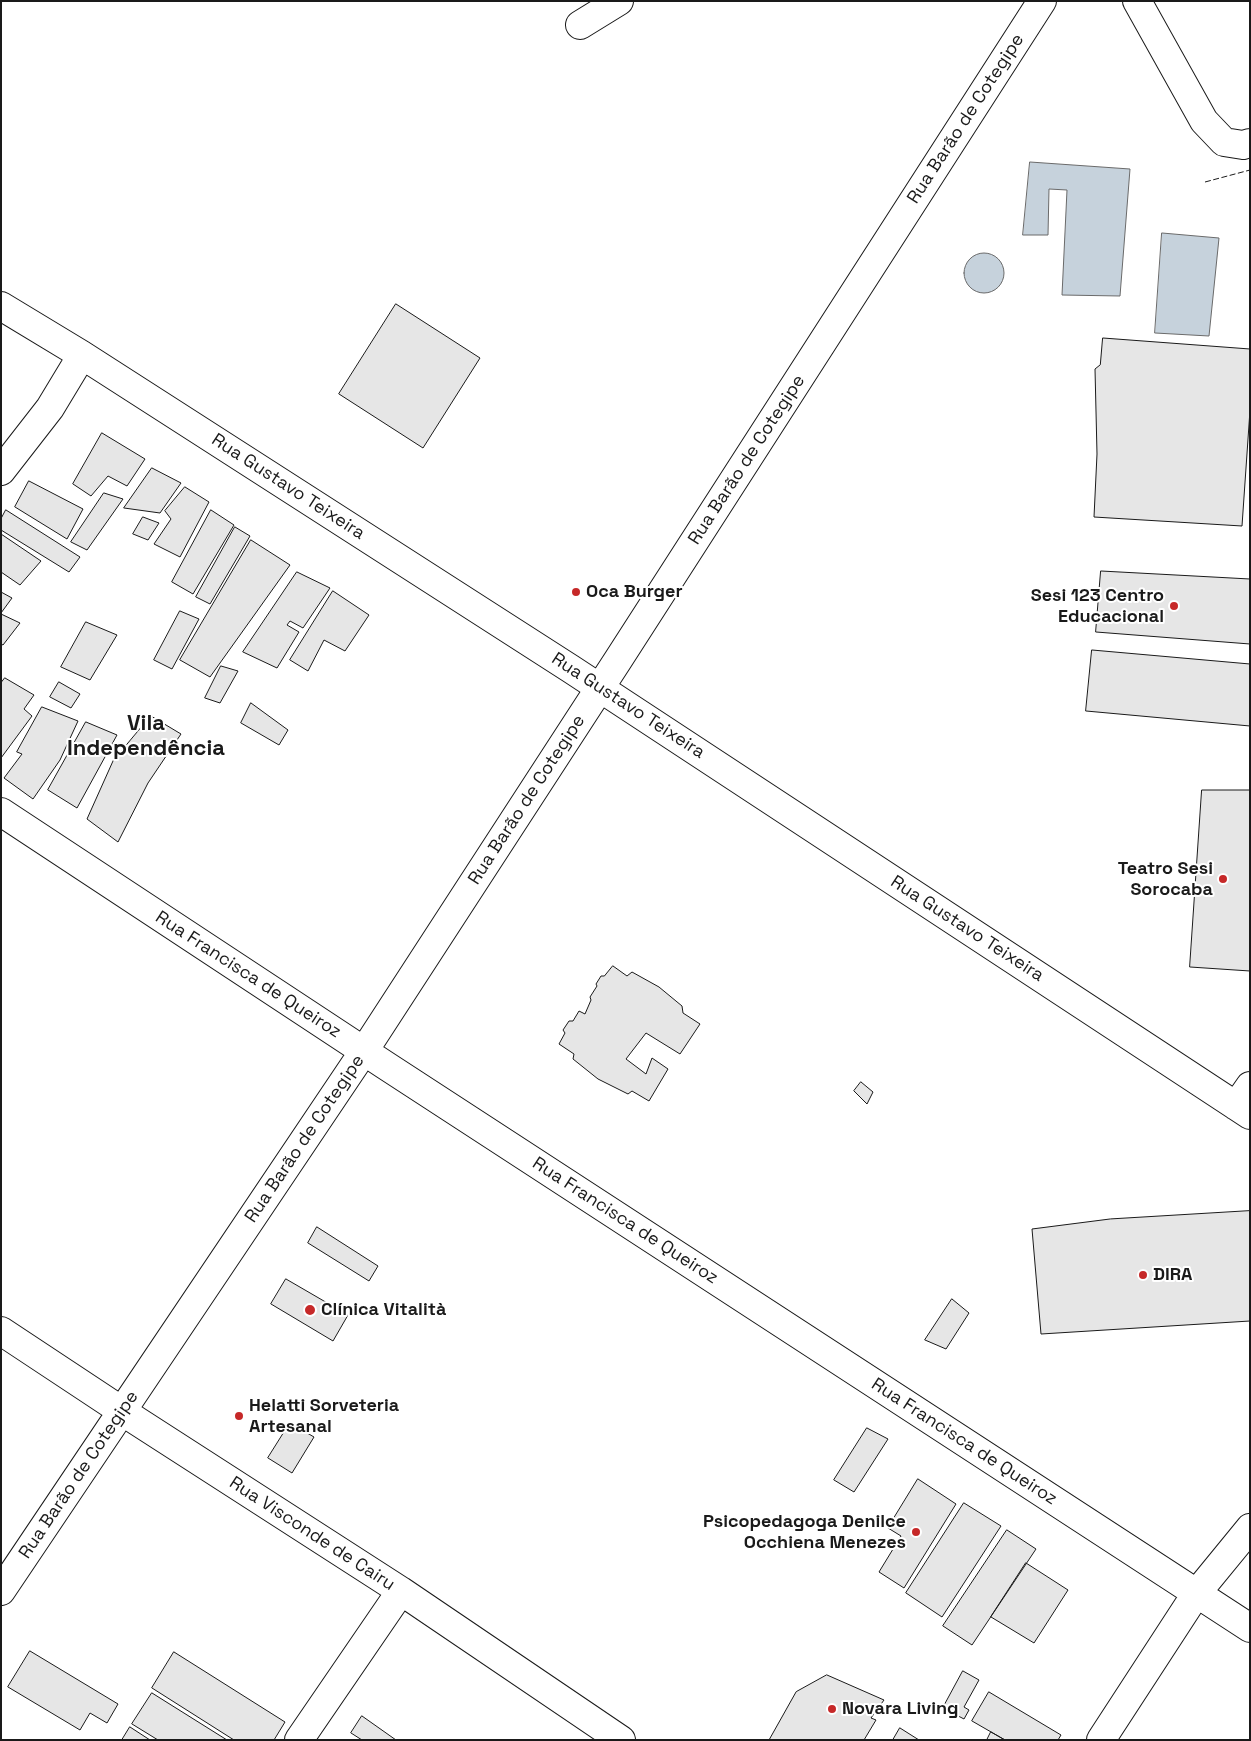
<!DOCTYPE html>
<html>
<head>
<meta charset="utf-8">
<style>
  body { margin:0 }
  #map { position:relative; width:1251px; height:1741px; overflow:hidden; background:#fff; font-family:"Space Grotesk",sans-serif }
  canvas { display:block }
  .frame { position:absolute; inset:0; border:2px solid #1a1a1a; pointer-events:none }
</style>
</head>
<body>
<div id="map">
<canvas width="1251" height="1741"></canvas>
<div class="frame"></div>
</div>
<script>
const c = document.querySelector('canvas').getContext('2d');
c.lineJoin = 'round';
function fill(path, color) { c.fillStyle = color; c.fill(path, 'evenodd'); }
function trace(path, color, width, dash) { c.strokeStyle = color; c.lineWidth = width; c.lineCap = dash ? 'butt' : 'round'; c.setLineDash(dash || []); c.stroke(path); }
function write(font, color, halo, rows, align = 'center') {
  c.font = font + ' "Space Grotesk",sans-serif'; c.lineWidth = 4; c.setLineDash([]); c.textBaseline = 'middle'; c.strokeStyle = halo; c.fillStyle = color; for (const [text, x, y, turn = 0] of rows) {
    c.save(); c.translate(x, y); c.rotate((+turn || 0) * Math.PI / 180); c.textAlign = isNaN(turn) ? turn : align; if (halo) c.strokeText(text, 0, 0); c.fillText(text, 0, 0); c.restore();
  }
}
const water = new Path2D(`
  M 1030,162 L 1130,169 L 1120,296 L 1062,295 L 1067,190 L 1049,189 L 1048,235 L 1023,235 Z
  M 1162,233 L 1219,238 L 1209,336 L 1155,333 Z
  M964 273a20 20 0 1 1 40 0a20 20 0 1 1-40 0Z`);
const building = new Path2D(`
  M 396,304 L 480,358 L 423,448 L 339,394 Z
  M 1103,338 L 1250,349 L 1250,410 L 1242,526 L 1094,517 L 1097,454 L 1095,369 L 1100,365 Z
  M 102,433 L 145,459 L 127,486 L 108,476 L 91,496 L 73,484 Z
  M 152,468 L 181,483 L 160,513 L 124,508 Z
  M 29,481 L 83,509 L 67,539 L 15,507 Z
  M 185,487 L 209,502 L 180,557 L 154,544 L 171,519 L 165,511 Z
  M 104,493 L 123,499 L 87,550 L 71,542 Z
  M 6,510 L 80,557 L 69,572 L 1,530 L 1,519 Z
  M 211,510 L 234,525 L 193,594 L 172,582 Z
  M 143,517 L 159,523 L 148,540 L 133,534 Z
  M 235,527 L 250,536 L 210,604 L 196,597 Z
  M 1,534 L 41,561 L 20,585 L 1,572 Z
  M 251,540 L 290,565 L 210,677 L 180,660 Z
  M 1101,571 L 1250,579 L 1250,644 L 1096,632 Z
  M 297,572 L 330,588 L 303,628 L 290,621 L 287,625 L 299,632 L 277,668 L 243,652 Z
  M 333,591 L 369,615 L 345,651 L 324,640 L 308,671 L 290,660 Z
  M 1,592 L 12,598 L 1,613 Z
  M 180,611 L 199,619 L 172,669 L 154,660 Z
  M 1,614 L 20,623 L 3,645 L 1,644 Z
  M 86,622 L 117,635 L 90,680 L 61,667 Z
  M 1092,650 L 1250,664 L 1250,726 L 1086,711 Z
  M 221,666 L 238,671 L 220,703 L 205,698 Z
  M 5,678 L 34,695 L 24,709 L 32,716 L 1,758 L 1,683 Z
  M 59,682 L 80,694 L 71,708 L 50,697 Z
  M 251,703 L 288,730 L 279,745 L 241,723 Z
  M 42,707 L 78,721 L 60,760 L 33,799 L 4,778 L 22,754 L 17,752 Z
  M 151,716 L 181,734 L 148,783 L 118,842 L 87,819 L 113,761 Z
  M 86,722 L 117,735 L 77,808 L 48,790 Z
  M 1202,790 L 1250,790 L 1250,971 L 1190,967 Z
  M 613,966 L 627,976 L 632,972 L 659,987 L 682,1006 L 683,1013 L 700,1024 L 680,1054 L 646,1033 L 626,1059 L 646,1074 L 652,1058 L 668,1069 L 649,1101 L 632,1091 L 628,1094 L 598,1079 L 573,1059 L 574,1054 L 559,1044 L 565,1033 L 563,1030 L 569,1021 L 573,1021 L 579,1011 L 585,1014 L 591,1000 L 590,997 L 597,986 L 596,984 L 601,976 L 604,976 Z
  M 861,1082 L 873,1092 L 867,1104 L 854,1091 Z
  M 1250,1211 L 1250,1321 L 1041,1334 L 1032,1229 L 1110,1219 Z
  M 317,1227 L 378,1266 L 369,1281 L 308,1243 Z
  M 286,1279 L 348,1315 L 333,1341 L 271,1304 Z
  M 952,1299 L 969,1313 L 946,1349 L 925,1340 Z
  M 290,1423 L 314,1437 L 292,1473 L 268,1458 Z
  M 867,1428 L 888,1439 L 854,1492 L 834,1480 Z
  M 918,1479 L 956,1504 L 904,1588 L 879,1572 L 901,1536 L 888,1528 Z
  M 964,1503 L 1001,1526 L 942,1617 L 906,1593 Z
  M 1007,1530 L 1036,1549 L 972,1645 L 943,1626 Z
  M 1026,1563 L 1068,1590 L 1034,1643 L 991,1617 Z
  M 30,1651 L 118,1704 L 107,1723 L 90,1713 L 80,1730 L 8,1687 Z
  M 174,1652 L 285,1722 L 274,1740 L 234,1740 L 152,1688 Z
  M 963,1671 L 979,1680 L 964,1707 L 969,1710 L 964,1719 L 943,1708 Z
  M 827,1675 L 884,1700 L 871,1718 L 876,1720 L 864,1740 L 769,1740 L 796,1692 Z
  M 989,1692 L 1061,1735 L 1058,1740 L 1005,1740 L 972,1721 Z
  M 152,1693 L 227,1740 L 158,1740 L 132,1724 Z
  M 362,1716 L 396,1740 L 362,1740 L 351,1733 Z
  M 130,1727 L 150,1740 L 122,1740 Z
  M 900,1728 L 919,1740 L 893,1740 Z
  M 991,1732 L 1005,1740 L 987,1740 Z`);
const street = new Path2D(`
  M 1137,1 L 1204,121 L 1224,142 L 1243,145 L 1250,143
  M 580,25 L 619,1
  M 1,306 L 82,355 L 571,669 L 1250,1115
  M 1,471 L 50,408 L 82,355
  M 1,812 L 385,1065 L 1250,1628
  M 1236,1106 L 1250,1086
  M 1,1331 L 137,1421 L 401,1591 L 621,1740
  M 1,1591 L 364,1051 L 618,660 L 1042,1
  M 299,1740 L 401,1591
  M 1101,1740 L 1196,1594 L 1250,1528`);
const fence = new Path2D(`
  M 1205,182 L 1250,170`);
const markers = [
  [576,592,5,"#c62828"],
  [1174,606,5,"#c62828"],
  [1223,879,5,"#c62828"],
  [1143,1275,5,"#c62828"],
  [310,1310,6,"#c62828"],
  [239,1416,5,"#c62828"],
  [916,1532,5,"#c62828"],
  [832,1709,5,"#c62828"]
];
const streetNames = [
  ["Rua Barão de Cotegipe",966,119,-57],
  ["Rua Barão de Cotegipe",747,460,-57],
  ["Rua Gustavo Teixeira",288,487,33],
  ["Rua Gustavo Teixeira",628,706,33],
  ["Rua Barão de Cotegipe",527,800,-57],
  ["Rua Gustavo Teixeira",967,929,33],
  ["Rua Francisca de Queiroz",248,975,33],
  ["Rua Barão de Cotegipe",305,1139,-56],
  ["Rua Francisca de Queiroz",625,1221,33],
  ["Rua Francisca de Queiroz",964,1442,33],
  ["Rua Barão de Cotegipe",79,1475,-56],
  ["Rua Visconde de Cairu",312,1534,33]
];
const poiNames = [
  ["Oca Burger",586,592],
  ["Sesi 123 Centro",1164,596,"right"],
  ["Educacional",1164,617,"right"],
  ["Teatro Sesi",1213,869,"right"],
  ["Sorocaba",1213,890,"right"],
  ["DIRA",1153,1275],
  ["Clínica Vitalità",321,1310],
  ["Helatti Sorveteria",249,1406],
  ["Artesanal",249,1427],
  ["Psicopedagoga Denilce",906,1522,"right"],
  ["Occhiena Menezes",906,1543,"right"],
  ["Novara Living",842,1709]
];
const districtNames = [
  ["Vila",146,724],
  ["Independência",146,749]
];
fill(water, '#c6d2dc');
trace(water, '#6a6a6a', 1);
fill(building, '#e6e6e6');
trace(building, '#1a1a1a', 1);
trace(street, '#1a1a1a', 30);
trace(street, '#fff', 28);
trace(fence, '#1a1a1a', 1, [6, 2.5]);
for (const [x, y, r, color] of markers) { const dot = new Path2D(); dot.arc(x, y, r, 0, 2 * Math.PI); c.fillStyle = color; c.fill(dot); trace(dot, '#fff', 2); }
write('18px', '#1a1a1a', '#fff', streetNames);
write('bold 18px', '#1a1a1a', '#fff', poiNames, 'left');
write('bold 22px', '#1a1a1a', '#fff', districtNames);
</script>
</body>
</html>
